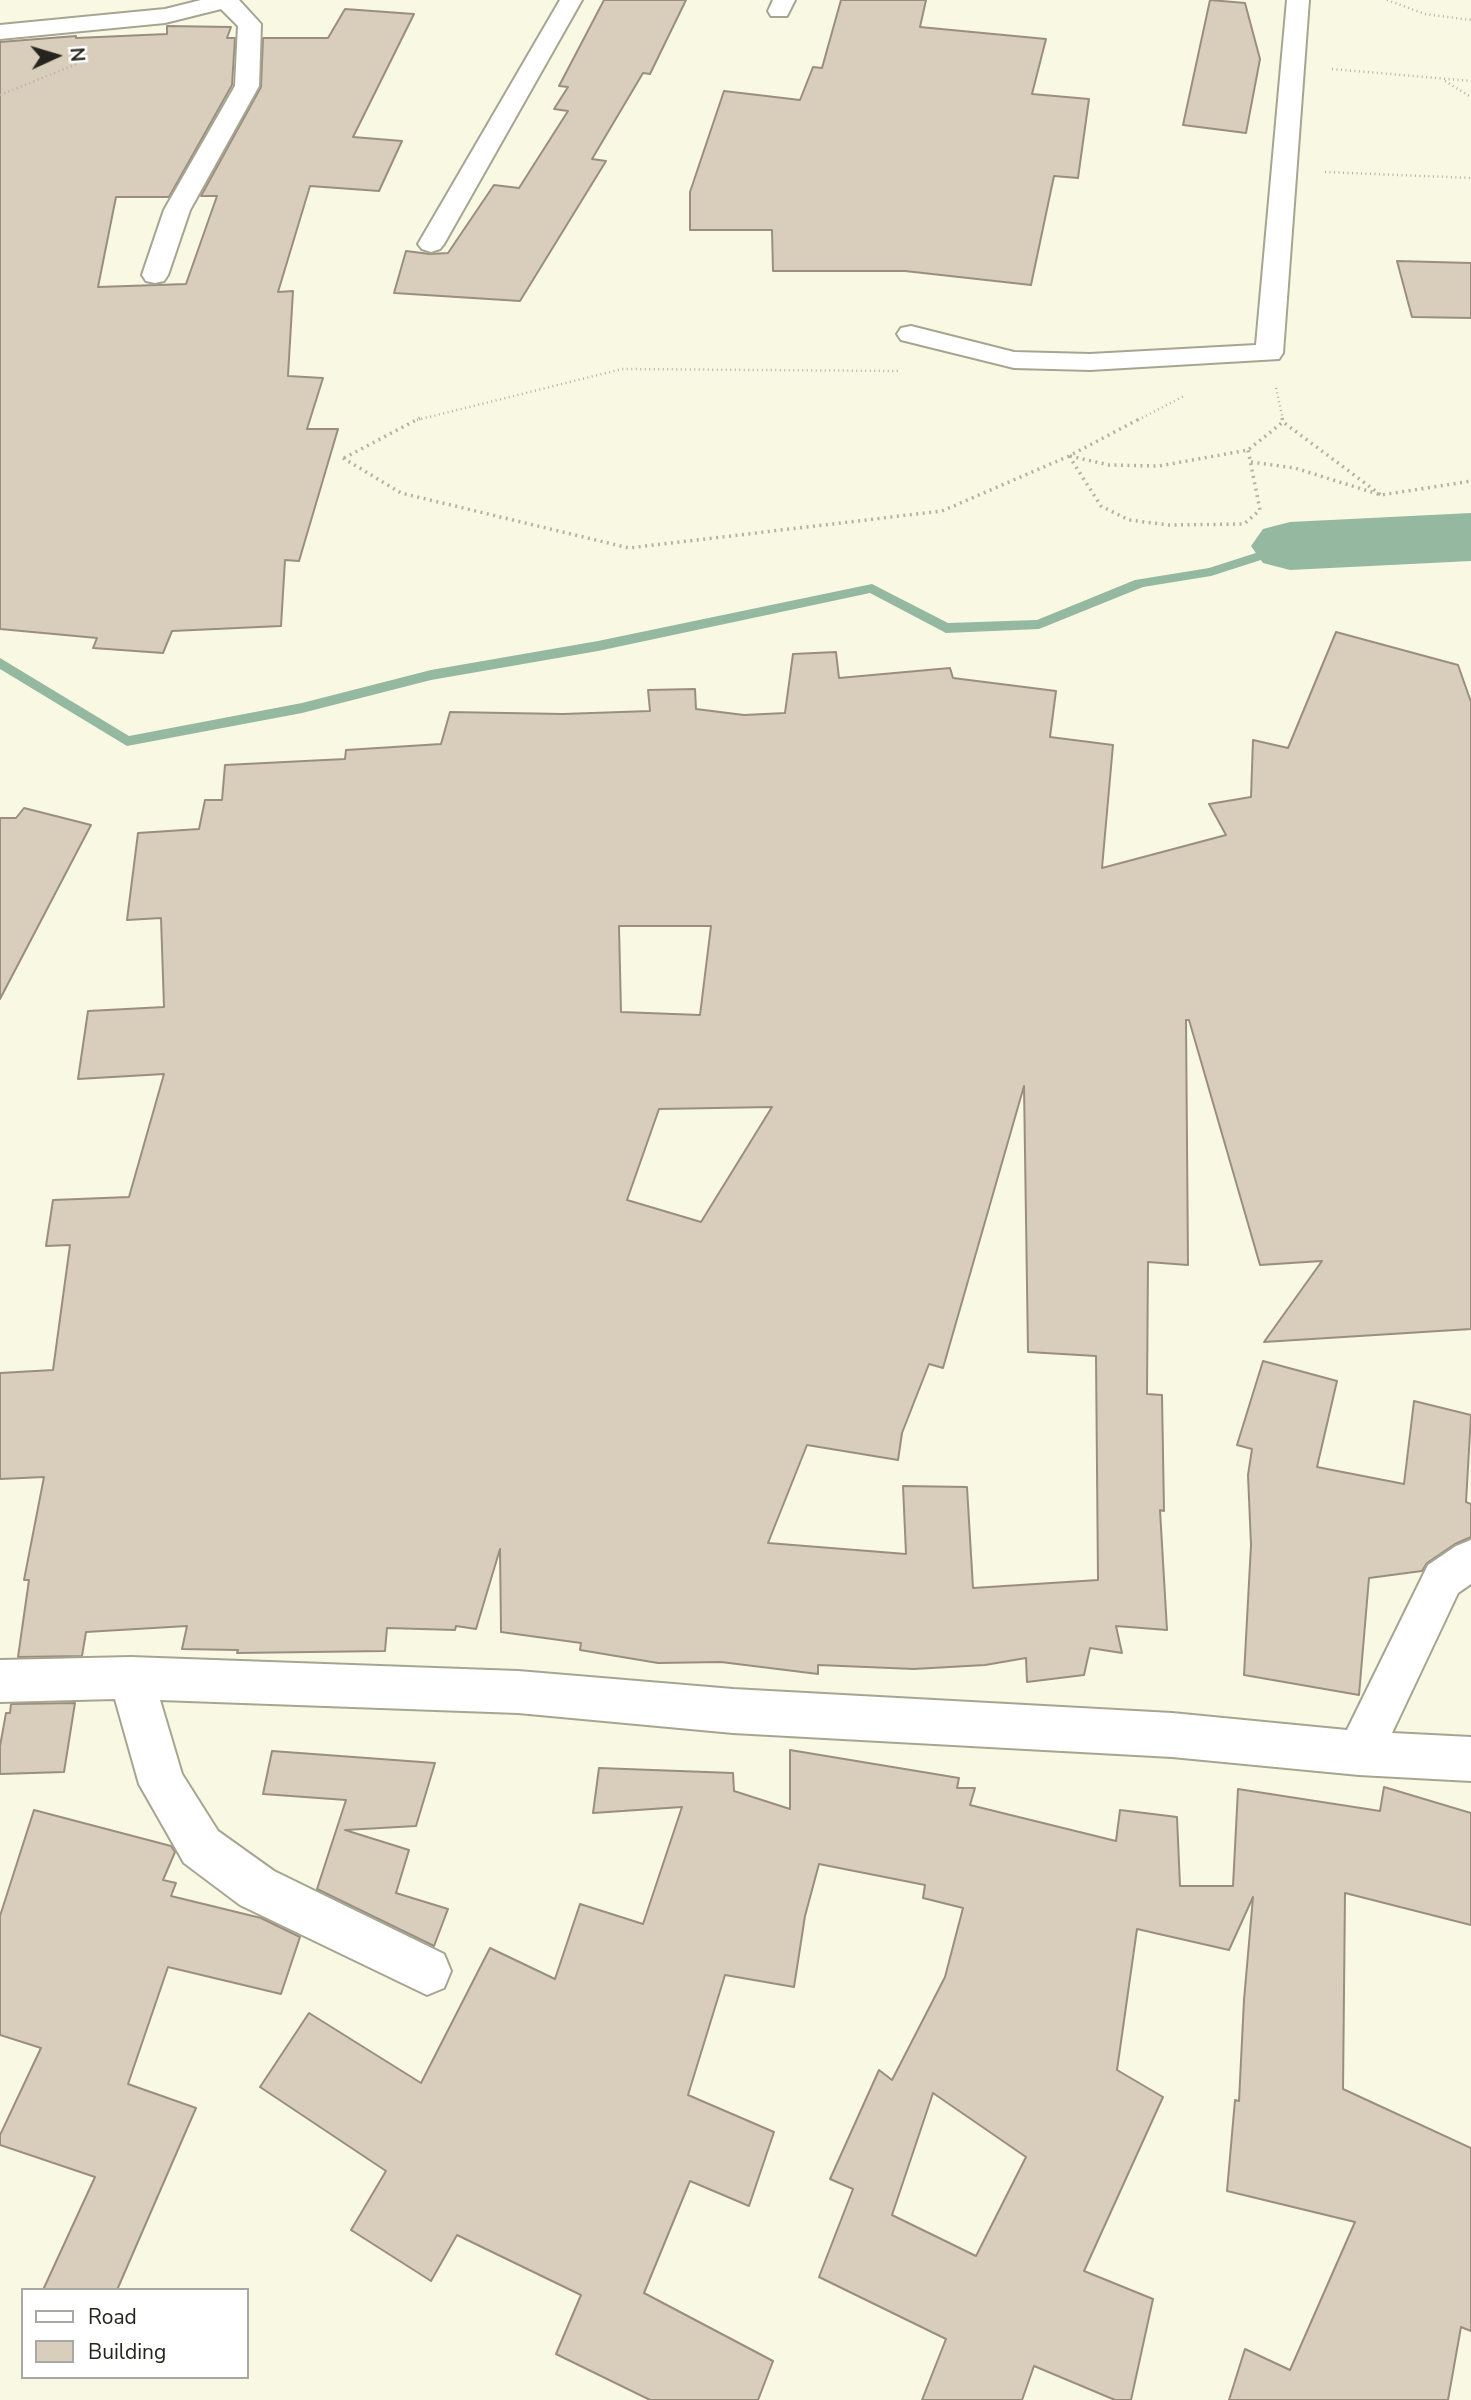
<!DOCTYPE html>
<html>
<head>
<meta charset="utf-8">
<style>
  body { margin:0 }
  #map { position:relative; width:1471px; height:2400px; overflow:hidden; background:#f9f8e3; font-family:"Nunito Sans",sans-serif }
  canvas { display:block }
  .legend { position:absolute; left:21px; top:2288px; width:228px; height:91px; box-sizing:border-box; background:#fff; border:2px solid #a8a8a5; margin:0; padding:9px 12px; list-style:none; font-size:21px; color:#25251d }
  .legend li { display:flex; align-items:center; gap:14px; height:35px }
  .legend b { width:35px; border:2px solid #a8a8a5 }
  .north { position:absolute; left:21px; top:21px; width:70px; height:70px; -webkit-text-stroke:5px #fff; paint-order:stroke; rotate:86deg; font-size:19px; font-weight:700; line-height:28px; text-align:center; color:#25251d }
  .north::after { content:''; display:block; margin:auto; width:24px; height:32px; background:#25251d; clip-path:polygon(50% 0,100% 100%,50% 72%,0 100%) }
</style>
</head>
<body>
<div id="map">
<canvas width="1471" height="2400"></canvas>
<ul class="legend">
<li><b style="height:9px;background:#fff"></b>Road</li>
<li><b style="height:19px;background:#d9cdbc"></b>Building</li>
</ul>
<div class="north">N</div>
</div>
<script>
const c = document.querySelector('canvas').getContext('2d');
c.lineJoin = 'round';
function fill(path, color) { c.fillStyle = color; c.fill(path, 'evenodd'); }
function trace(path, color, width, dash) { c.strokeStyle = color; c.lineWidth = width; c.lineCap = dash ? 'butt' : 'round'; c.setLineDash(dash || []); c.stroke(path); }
const stream = new Path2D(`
  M 1290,542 L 1295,543 L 1295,549 L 1211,576 L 1143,587 L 1039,629 L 946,633 L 870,593 L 598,651 L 431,680 L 302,713 L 127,746 L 0,669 L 0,658 L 129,736 L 302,703 L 431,670 L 598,641 L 872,584 L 948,623 L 1037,620 L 1135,580 L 1209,568 Z`);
const river = new Path2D(`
  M 1471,513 L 1471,561 L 1290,570 L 1263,563 L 1251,546 L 1263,529 L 1290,522 Z`);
const building = new Path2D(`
  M 604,0 L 686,0 L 650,74 L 643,73 L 592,159 L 606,161 L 520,301 L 394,293 L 406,251 L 430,254 L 448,253 L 494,185 L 519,188 L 568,111 L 554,109 L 568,87 L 559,86 Z
  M 841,0 L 926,0 L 920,27 L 1046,39 L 1032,94 L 1089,99 L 1078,178 L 1054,176 L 1031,285 L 905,271 L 773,271 L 772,230 L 690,230 L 690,192 L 724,91 L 800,100 L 813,67 L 822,68 Z
  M 1210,0 L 1245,3 L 1260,59 L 1246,133 L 1183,125 Z
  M 345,9 L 414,14 L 353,137 L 402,141 L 379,191 L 310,186 L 278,292 L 293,291 L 288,376 L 323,378 L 307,429 L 338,429 L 299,561 L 285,560 L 281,626 L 172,631 L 163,653 L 93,648 L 97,638 L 0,629 L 0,42 L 76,36 L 76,38 L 167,34 L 167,26 L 231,27 L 227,38 L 235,38 L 232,85 L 169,197 L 116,197 L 98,287 L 186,284 L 217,196 L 201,196 L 261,87 L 263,38 L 328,38 Z
  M 1397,261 L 1471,263 L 1471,318 L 1412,317 Z
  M 1336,632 L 1458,665 L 1471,702 L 1471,1329 L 1264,1342 L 1322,1261 L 1260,1265 L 1189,1020 L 1186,1020 L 1188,1265 L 1148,1262 L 1147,1394 L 1162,1395 L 1164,1511 L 1160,1510 L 1167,1630 L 1116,1626 L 1122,1653 L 1090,1648 L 1084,1675 L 1027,1682 L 1026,1658 L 985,1665 L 914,1669 L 818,1665 L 818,1674 L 721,1662 L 658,1663 L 580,1650 L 581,1643 L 501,1632 L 500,1549 L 476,1629 L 456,1626 L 455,1630 L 387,1628 L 385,1651 L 237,1653 L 238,1650 L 182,1649 L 187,1626 L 86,1632 L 82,1656 L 18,1657 L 29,1580 L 24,1580 L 44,1477 L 0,1479 L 0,1373 L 53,1370 L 70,1245 L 46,1246 L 53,1200 L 129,1197 L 164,1074 L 78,1079 L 88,1011 L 164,1007 L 161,918 L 127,920 L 138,833 L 199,829 L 205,800 L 222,800 L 225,765 L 345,759 L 346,750 L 441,744 L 450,712 L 563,714 L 650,711 L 648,690 L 695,689 L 696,709 L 744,715 L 785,713 L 793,654 L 836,652 L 839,678 L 950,668 L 953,678 L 1056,691 L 1050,737 L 1113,745 L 1102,868 L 1226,835 L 1209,804 L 1251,797 L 1253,740 L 1288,748 ZM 619,926 L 711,926 L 700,1015 L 621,1012 ZM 1024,1086 L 1028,1352 L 1096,1356 L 1098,1580 L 973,1588 L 967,1487 L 903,1486 L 906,1554 L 768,1543 L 807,1445 L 898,1460 L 902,1433 L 929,1364 L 943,1368 ZM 772,1107 L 701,1222 L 627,1200 L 659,1109 Z
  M 24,808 L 91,825 L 0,999 L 0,818 L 16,818 Z
  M 1263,1361 L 1337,1381 L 1317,1467 L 1404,1484 L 1414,1401 L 1471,1415 L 1466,1502 L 1471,1504 L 1471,1537 L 1455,1544 L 1427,1563 L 1422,1571 L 1369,1578 L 1359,1695 L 1244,1675 L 1251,1545 L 1248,1475 L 1252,1449 L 1237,1445 Z
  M 75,1703 L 64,1772 L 0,1774 L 0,1746 L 6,1713 L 10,1713 L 11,1704 Z
  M 790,1750 L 959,1778 L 957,1788 L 975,1788 L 970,1805 L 1116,1841 L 1120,1810 L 1177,1817 L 1180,1886 L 1233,1886 L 1238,1789 L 1380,1811 L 1384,1787 L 1471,1813 L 1471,1925 L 1345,1893 L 1343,2089 L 1471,2148 L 1471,2331 L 1461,2327 L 1448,2400 L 1229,2400 L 1245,2349 L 1290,2370 L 1355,2222 L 1227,2191 L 1235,2100 L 1239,2101 L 1244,2000 L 1253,1897 L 1229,1950 L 1137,1929 L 1117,2070 L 1163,2097 L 1084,2271 L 1153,2299 L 1131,2400 L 1115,2400 L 1034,2366 L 1022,2400 L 922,2400 L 946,2339 L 819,2277 L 853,2189 L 830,2179 L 879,2070 L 892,2080 L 945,1977 L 963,1908 L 923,1898 L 925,1885 L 819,1864 L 805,1916 L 794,1987 L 725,1975 L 688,2095 L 774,2132 L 749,2206 L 690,2181 L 644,2293 L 773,2361 L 758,2400 L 650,2400 L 556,2354 L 581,2295 L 457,2235 L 431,2281 L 351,2230 L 386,2171 L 260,2087 L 309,2013 L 421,2083 L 490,1948 L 555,1979 L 580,1904 L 643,1924 L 682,1807 L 593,1813 L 599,1768 L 733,1773 L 734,1791 L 790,1809 ZM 933,2093 L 1026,2157 L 976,2256 L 892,2215 Z
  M 272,1751 L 435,1763 L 416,1826 L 345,1830 L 409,1850 L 396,1893 L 448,1909 L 434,1946 L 317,1889 L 346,1800 L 263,1794 Z
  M 34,1810 L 171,1846 L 175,1852 L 163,1880 L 176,1883 L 171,1896 L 261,1918 L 300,1937 L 281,1994 L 168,1967 L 128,2084 L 196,2108 L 117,2290 L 43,2290 L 95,2177 L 0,2145 L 0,2135 L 41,2048 L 0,2035 L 0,1916 Z`);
const pathFar1 = new Path2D(`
  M 1387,0 L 1425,14 L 1471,20
  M 1332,69 L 1471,81
  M 1445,81 L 1471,97
  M 0,95 L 79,63
  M 1325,172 L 1471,178
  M 1276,388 L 1283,420
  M 417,420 L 622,369 L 900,371
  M 1138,420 L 1184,396`);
const path = new Path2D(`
  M 1282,418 L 1283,422 L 1381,495
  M 1069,456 L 1101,506 L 1129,520 L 1169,525 L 1244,524 L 1260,510 L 1248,450
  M 1070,456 L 1109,465 L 1159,466 L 1248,450 L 1283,422
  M 343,458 L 401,493 L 629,548 L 942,511 L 1069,456 L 1141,418
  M 344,458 L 420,418
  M 1251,462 L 1295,468 L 1381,495 L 1471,481`);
const street = new Path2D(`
  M 201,0 L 239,0 L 261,24 L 259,86 L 190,210 L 168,275 L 164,281 L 155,283 L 146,281 L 142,275 L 164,210 L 235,86 L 238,26 L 221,9 L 165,23 L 0,39 L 0,25 L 165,9 Z
  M 560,0 L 582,0 L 444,244 L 440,249 L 431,252 L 422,249 L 418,244 Z
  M 773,0 L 795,0 L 787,16 L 771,16 L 768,11 Z
  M 1287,0 L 1309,0 L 1283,353 L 1279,359 L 1090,370 L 1014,368 L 901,340 L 897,334 L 901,328 L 911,326 L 1014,352 L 1090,354 L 1256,345 Z
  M 1471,1540 L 1471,1584 L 1458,1593 L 1392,1733 L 1471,1737 L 1471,1781 L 1359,1775 L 1172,1757 L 733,1733 L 518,1713 L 160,1700 L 182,1774 L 218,1831 L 274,1871 L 444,1954 L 451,1971 L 444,1988 L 427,1995 L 240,1905 L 184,1863 L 139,1784 L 115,1699 L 0,1702 L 0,1660 L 131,1657 L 518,1671 L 733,1689 L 1172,1713 L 1347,1730 L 1428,1565 L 1456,1546 Z`);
fill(stream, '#95b8a1');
fill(river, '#95b8a1');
fill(building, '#d9cdbc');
trace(building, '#9a8f7f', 2);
trace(street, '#a6a592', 4);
trace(pathFar1, '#b4b3a2', 2.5, [1, 3.5]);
trace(path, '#b4b3a2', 3.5, [2, 4.5]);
fill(street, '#fff');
</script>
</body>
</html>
